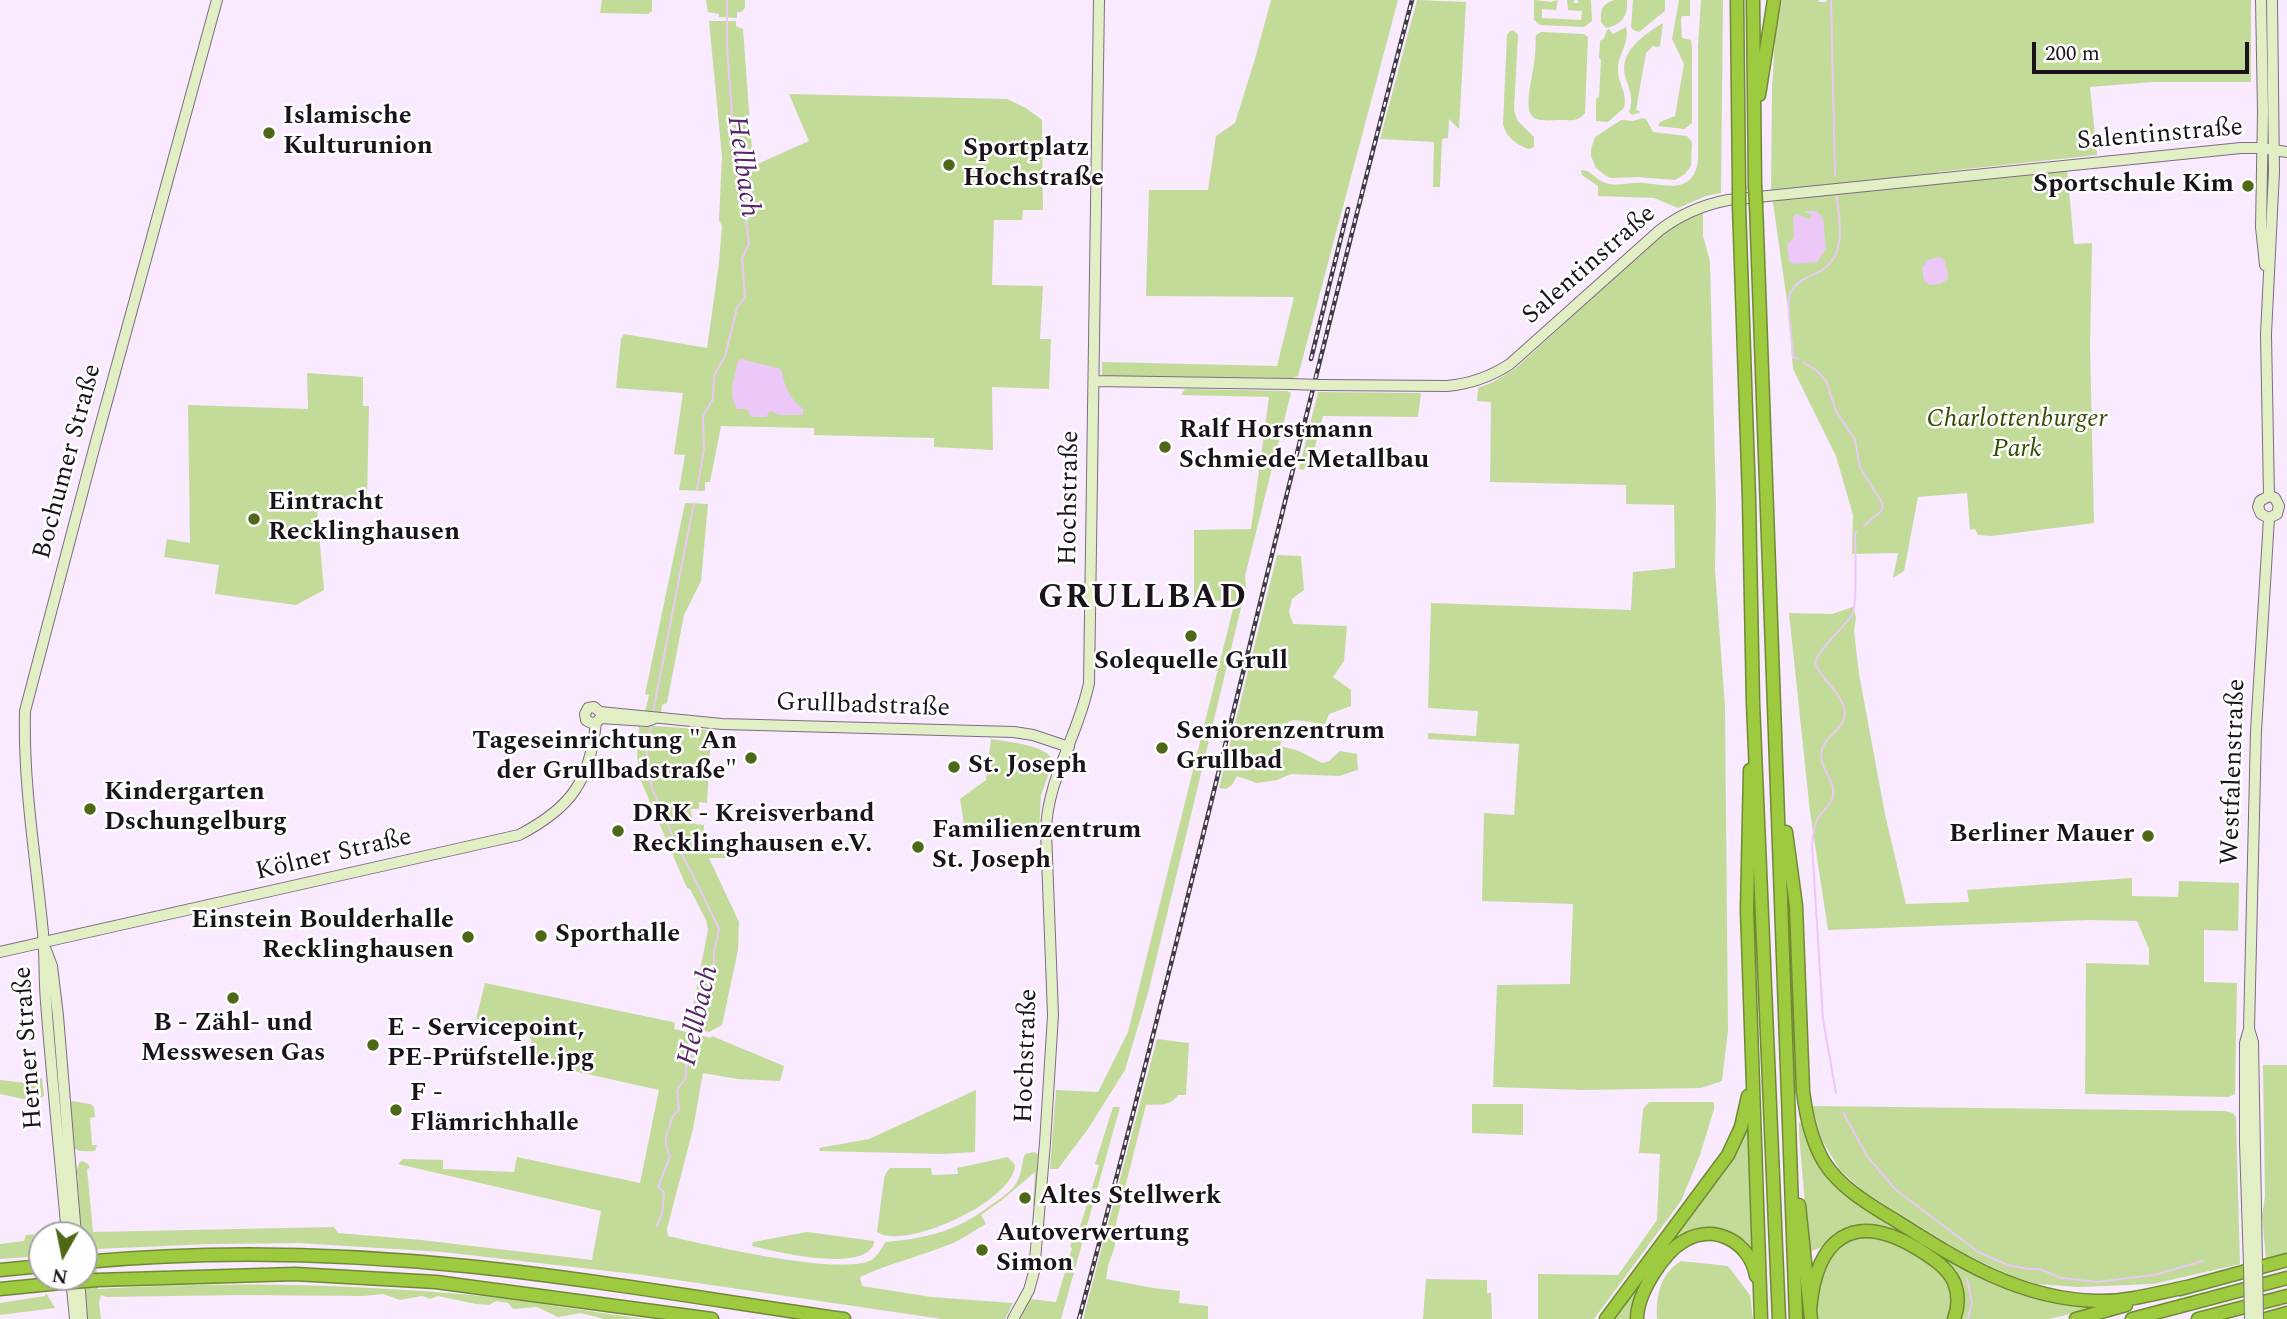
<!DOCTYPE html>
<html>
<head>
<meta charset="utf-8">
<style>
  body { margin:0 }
  #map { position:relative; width:2287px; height:1319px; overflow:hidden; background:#f9eaff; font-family:Spectral,serif }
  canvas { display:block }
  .north { position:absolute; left:28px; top:1221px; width:70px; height:70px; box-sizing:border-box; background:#fff; border:2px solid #a3a1a4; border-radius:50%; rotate:189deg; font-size:19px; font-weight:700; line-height:28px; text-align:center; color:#1a131c }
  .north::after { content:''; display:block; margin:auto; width:24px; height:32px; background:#4f6818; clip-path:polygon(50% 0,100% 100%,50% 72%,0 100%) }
  .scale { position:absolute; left:2032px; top:42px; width:217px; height:32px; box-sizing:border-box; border:4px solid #1a131c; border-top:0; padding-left:9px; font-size:21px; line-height:24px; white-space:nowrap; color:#1a131c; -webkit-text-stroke:5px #fff; paint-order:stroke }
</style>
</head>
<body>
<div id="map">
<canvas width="2287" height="1319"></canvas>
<div class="north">N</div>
<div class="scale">200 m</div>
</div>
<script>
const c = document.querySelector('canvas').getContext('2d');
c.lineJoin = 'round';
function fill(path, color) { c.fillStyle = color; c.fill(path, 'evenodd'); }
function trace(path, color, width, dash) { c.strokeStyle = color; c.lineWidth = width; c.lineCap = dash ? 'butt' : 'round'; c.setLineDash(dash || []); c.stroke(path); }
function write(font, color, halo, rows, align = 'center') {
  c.font = font + ' Spectral,serif'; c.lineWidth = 5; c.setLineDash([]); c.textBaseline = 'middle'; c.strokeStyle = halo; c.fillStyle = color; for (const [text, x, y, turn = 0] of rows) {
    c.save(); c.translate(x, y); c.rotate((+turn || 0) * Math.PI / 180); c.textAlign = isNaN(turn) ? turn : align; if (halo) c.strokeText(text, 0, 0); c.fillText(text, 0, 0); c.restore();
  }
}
const green = new Path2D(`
  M 602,0 L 652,0 L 652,11 L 648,14 L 600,13 Z
  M 706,0 L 745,0 L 745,8 L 741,12 L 737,12 L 737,18 L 719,17 L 719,14 L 708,12 Z
  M 1271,0 L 1398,0 L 1298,376 L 1292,378 L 1102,376 L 1102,362 L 1277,366 L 1294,297 L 1146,296 L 1149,190 L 1208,190 L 1216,136 L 1235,123 L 1255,59 Z
  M 1417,0 L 1466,2 L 1459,129 L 1449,119 L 1448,138 L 1442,139 L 1440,187 L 1433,187 L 1434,142 L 1380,139 Z
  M 1534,0 L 1551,2 L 1558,0 L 1556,10 L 1542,9 L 1542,18 L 1581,20 L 1582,11 L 1568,10 L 1567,0 L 1574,0 L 1574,3 L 1578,3 L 1578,0 L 1591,0 L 1592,21 L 1584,27 L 1540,25 L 1534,20 Z
  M 1614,0 L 1627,0 C 1628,16 1622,25 1606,28 L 1601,22 C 1601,9 1601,5 1614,0 Z
  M 1633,0 L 1665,0 L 1665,11 L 1639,32 L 1633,30 L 1631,27 Z
  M 1679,0 L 1690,0 L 1690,16 L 1682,16 L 1681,19 L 1682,38 L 1691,40 L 1692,48 L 1692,123 L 1684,129 L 1658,126 L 1660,122 L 1675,116 L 1684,64 L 1672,39 Z
  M 1701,0 L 1723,0 L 1721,193 L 1706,196 L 1678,208 L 1654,198 L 1598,196 L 1598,186 L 1582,175 L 1581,170 C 1591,170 1596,180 1605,183 C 1618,187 1631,182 1644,183 C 1668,185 1692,194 1698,162 L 1698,46 Z
  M 1782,0 L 1818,0 L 1819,2 L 1826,2 L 1827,0 L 2251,0 L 2251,82 L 2152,82 L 2090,87 L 2097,155 L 1938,172 L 1939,182 L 2067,168 L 2074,244 L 2092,243 L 2090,347 L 2094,523 L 1991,536 L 1978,535 L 1975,529 L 1970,530 L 1967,493 L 1918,497 L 1904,571 L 1893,578 L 1898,553 L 1852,554 L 1853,515 L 1836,456 L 1793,369 L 1788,308 L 1771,189 L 1772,87 L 1775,40 Z
  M 709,21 L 736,21 L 736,26 L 743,29 L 753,166 L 809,141 L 789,94 L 1007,99 L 1026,108 L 1042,120 L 1043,210 L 1023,210 L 1022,220 L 994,220 L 992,285 L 1043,286 L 1040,339 L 1051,339 L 1049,389 L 992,387 L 993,450 L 934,447 L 934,438 L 814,435 L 814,428 L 721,426 L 710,482 L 705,482 L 705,491 L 679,490 L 685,455 L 674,454 L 683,393 L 616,388 L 621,339 L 624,334 L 707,348 L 719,263 L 722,226 L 719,220 L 722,157 Z
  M 1663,23 L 1660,46 L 1657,47 L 1653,46 L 1646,53 L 1636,110 L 1641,112 L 1632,115 L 1629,112 C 1634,99 1630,91 1626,79 C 1617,53 1643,35 1663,23 Z
  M 1626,27 C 1630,43 1618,53 1618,70 C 1618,84 1628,93 1624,108 L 1608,122 L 1596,121 L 1596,99 L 1599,97 L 1601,60 L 1599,58 L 1600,41 L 1604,38 L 1607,30 L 1609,29 L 1613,34 Z
  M 1513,30 L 1518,35 L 1514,110 L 1517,120 L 1534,137 L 1534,147 L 1529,149 C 1518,146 1505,136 1503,124 L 1507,35 L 1509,32 Z
  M 1541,32 L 1584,34 L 1588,37 L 1585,113 C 1579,122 1570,120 1560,120 C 1553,120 1539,122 1533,117 C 1523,108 1533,75 1534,63 C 1536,54 1535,44 1536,35 Z
  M 1643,118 L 1646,119 L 1653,132 L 1687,136 L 1692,142 L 1691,166 L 1685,174 L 1675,180 L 1638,177 L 1611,178 L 1606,176 L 1596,168 L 1591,156 L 1591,149 L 1595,137 L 1621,120 L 1633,121 Z
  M 1703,211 L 1703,236 L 1710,261 L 1716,505 L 1715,570 L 1725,707 L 1728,1030 L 1722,1081 L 1701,1088 L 1584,1090 L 1493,1087 L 1497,985 L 1570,984 L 1573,904 L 1482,901 L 1484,813 L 1514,815 L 1519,744 L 1428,739 L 1428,733 L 1476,736 L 1478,711 L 1428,708 L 1431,603 L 1631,610 L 1633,572 L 1675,568 L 1674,505 L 1626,504 L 1626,485 L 1490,482 L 1491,402 L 1477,401 L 1478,388 L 1493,382 L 1516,368 L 1654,241 L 1677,222 Z
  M 307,373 L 363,377 L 363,406 L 369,406 L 367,499 L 316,499 L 324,590 L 296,605 L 215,594 L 219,565 L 164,557 L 167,539 L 190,543 L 188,405 L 308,409 Z
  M 1185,389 L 1287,391 L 1291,393 L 1245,576 L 1246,587 L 1148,993 L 1125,1070 L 1088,1129 L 1058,1169 L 1050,1169 L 1056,1090 L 1098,1092 L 1128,1032 L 1235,601 L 1194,600 L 1194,530 L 1251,529 L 1269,397 L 1181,395 Z
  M 1318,392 L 1421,393 L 1418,417 L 1323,416 L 1314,451 L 1327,457 L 1324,466 L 1312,465 L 1302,470 L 1299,469 Z
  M 685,503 L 708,504 L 701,581 L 684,615 L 667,703 L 662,705 L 661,713 L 645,712 L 649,695 L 645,694 Z
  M 1277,555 L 1301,556 L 1304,590 L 1292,599 L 1289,612 L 1293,624 L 1347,626 L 1344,661 L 1333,677 L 1351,690 L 1351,706 L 1329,714 L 1325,724 L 1294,720 L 1288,722 L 1280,746 L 1299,751 L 1322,763 L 1329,761 L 1340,751 L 1357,754 L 1358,770 L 1339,776 L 1291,774 L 1277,780 L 1257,783 L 1237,776 L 1232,785 L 1226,789 L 1219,788 Z
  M 1853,607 L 1856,617 L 1854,631 L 1859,674 L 1885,814 L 1906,904 L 1969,902 L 1967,890 L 2132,878 L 2132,896 L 2178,897 L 2179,881 L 2239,883 L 2238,931 L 2204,930 L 2204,982 L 2237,983 L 2235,1094 L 2228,1097 L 2085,1094 L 2086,963 L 2149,965 L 2149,949 L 2137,921 L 2088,920 L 1828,930 L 1810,812 L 1789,613 L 1832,614 Z
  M 643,725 L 711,730 L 707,803 L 699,802 L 699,809 L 690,809 L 694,824 L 704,825 L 703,846 L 739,848 L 739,858 L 709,858 L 739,922 L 738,950 L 722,1025 L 709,1032 L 689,1027 L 708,930 L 706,920 L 690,889 L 687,888 L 641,781 L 637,756 L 639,727 L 643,727 Z
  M 991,739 C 1007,742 1050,745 1053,762 L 1041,795 L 1039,833 L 966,837 L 960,799 L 986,780 Z
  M 485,983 L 673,1022 L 675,1023 L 674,1029 L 711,1038 L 712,1036 L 784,1066 L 780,1081 L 737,1079 L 703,1073 L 693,1129 L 667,1229 L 668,1236 C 703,1244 846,1278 873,1259 C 878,1255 882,1247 886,1242 C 930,1238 959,1230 994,1203 C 1001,1198 1010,1192 1015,1185 C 1022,1176 1021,1164 1025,1154 L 1034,1152 L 1038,1154 L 1035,1205 L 1033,1205 L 1035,1172 L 1002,1200 L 981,1215 L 986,1224 C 975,1230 964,1238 953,1243 C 922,1256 890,1263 860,1277 L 862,1286 L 931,1297 L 1013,1303 L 1005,1319 L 942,1319 L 643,1275 L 443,1252 L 298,1243 L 209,1244 L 95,1249 L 98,1289 C 228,1281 361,1284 491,1297 C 542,1303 593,1312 644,1319 L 604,1319 L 581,1313 L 558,1317 L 537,1307 L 513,1309 L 508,1303 L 496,1301 L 489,1305 L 476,1304 L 438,1296 L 430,1299 L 422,1296 L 400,1300 L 383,1294 L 364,1296 L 239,1295 L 106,1297 L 101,1295 L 99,1303 L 101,1319 L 86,1319 L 84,1235 L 81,1235 L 77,1170 L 79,1163 L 82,1161 L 88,1164 L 90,1168 L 87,1169 L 93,1232 L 334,1227 L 338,1233 L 421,1240 L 592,1260 L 601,1211 L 398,1164 L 403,1159 L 443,1160 L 443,1169 L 514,1172 L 517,1157 L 640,1183 L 659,1090 L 538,1063 L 535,1060 L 529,1032 L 476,1019 Z
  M 1157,1039 L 1189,1043 L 1186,1095 L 1178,1095 C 1170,1107 1159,1104 1146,1105 L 1116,1223 L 1115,1246 L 1108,1266 L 1106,1279 L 1153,1288 L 1180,1291 L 1179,1303 L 1208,1306 L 1208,1319 L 1083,1319 Z
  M 2263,1065 L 2287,1065 L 2287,1254 L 2266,1260 L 2262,1215 L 2265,1197 Z
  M 42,1078 L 44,1096 L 33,1101 L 0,1094 L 0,1080 L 26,1083 Z
  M 976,1090 L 975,1152 L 943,1154 L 820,1151 L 819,1148 L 869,1139 Z
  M 66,1100 L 90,1104 L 94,1107 L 95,1117 L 90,1118 L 92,1145 L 97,1145 L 95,1151 C 90,1151 81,1152 77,1150 C 67,1145 68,1110 66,1100 Z
  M 1649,1102 L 1714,1102 L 1714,1109 L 1700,1155 L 1681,1201 L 1594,1319 L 1538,1319 L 1538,1274 L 1618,1275 L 1657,1220 L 1660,1154 L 1639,1153 L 1643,1109 Z
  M 1472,1104 L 1523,1104 L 1523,1135 L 1472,1133 Z
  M 1812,1106 L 2225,1111 L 2233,1113 L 2236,1118 L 2240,1264 L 2153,1284 L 2078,1287 L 2037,1284 L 2011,1276 L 1963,1253 L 1863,1191 L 1840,1170 L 1822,1140 Z
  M 1113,1107 L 1120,1107 L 1061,1319 L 1020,1319 L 1030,1299 L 1056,1302 L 1072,1248 L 1070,1247 L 1075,1231 L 1079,1230 L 1099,1165 L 1095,1164 Z
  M 1802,1122 L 1817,1159 L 1924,1245 L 1961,1267 L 2004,1288 L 2041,1298 L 2108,1305 L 2049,1319 L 1958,1319 L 1961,1296 L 1914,1242 C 1900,1231 1876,1221 1858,1226 C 1848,1229 1839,1238 1830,1243 C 1823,1247 1816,1249 1809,1252 L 1799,1134 L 1799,1123 Z
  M 1748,1128 L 1753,1249 C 1745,1238 1736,1233 1722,1229 C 1669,1214 1649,1281 1633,1319 L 1610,1319 Z
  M 1008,1157 L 1015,1165 C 1014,1201 905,1251 877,1232 L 884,1179 L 886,1173 L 890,1168 L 931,1168 L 932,1175 L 958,1174 L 957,1168 Z
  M 807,1232 L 874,1241 L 874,1244 C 862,1273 777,1252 752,1246 L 753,1242 Z
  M 57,1233 L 57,1235 L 42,1235 L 42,1256 L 0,1259 L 0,1244 L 24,1241 L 26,1235 Z
  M 1867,1235 L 1897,1241 L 1945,1274 L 1954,1294 L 1951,1319 L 1816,1319 C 1815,1276 1821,1247 1867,1235 Z
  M 1681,1261 L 1728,1266 L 1750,1295 L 1753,1319 L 1657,1319 C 1656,1295 1660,1274 1681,1261 Z
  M 1426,1279 L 1487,1280 L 1487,1293 L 1491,1293 L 1492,1319 L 1423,1319 Z
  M 46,1293 L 55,1308 L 0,1315 L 0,1303 L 45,1296 Z`);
const water = new Path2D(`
  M 1803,211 L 1816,211 L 1823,218 L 1826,249 L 1817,262 L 1794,264 L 1789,261 L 1787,244 L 1794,238 L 1793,217 L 1796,214 L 1810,219 L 1812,215 Z
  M 1939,257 L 1944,259 L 1948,274 L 1947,280 L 1940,284 L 1930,285 L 1924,281 L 1922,268 L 1927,260 Z
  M 741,359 L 781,369 C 786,389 787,395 803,409 L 803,415 L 780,415 L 770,411 L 766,417 L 751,417 L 747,409 L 737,409 C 728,393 734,378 738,361 Z`);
const stream = new Path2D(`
  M 1831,0 L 1835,176
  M 1798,359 L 1793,357 C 1793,341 1785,305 1791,292 C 1798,279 1810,277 1822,270 C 1847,254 1840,219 1836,194
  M 1804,363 L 1816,370 L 1826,381 L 1836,411 L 1855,440 L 1860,468 L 1881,501 L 1883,507 L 1880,512 L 1864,526
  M 697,490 L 704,449 L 703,416 L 713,399 L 714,376 L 725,356 L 737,308 L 745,297 L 742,259 L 749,244 L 746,221 L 749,211 L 741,179 L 736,168 L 727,47 L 727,0
  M 653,712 L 694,503
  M 651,726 L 647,742 L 647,762 L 652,788 L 676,844 L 695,879 L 719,929 L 714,953 L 714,971 L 711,977 L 708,996 L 703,1006 L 699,1039 L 695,1051 L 686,1061 L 686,1078 L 677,1090 L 679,1110 L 673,1116 L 666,1137 L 666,1146 L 670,1157 L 658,1186 L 664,1193 L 662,1214 L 657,1226
  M 1836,1093 L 1823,1019 L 1812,845 C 1813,835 1813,827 1818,818 C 1822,811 1832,805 1833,796 C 1836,779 1817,768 1822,749 C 1827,733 1849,728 1844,708 C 1840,690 1820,680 1815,662 C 1819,649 1843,628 1852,615 C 1858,606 1855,547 1855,533 L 1857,532
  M 1843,1112 L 1867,1156 L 1896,1190 L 1977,1251 L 2007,1265 L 2028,1269 L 2040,1269 L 2061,1278 L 2097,1282 L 2154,1275 L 2203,1261
  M 1967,1279 L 1972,1302 L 1968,1319`);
const secondary = new Path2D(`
  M 2261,0 L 2263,112 L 2261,227 L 2265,265
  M 1094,381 L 1291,384
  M 1320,385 L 1447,386 C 1470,384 1490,377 1510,364 L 1660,230 C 1681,214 1702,205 1728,200 L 2241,148 L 2262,148 L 2287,152
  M 2269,496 L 2266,334 L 2274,172 L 2272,0
  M 2269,496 L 2260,501 L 2258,507 L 2261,514 L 2269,518
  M 2269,496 L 2275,498 L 2279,506 L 2277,514 L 2269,518
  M 653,719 L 647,721 L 600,718 C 597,724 591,724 586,720 L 585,714 L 588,708 L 594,707 L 600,712 L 722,724 L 1014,732 L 1033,735 L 1069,747
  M 46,950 L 52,966 L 58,1016 L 76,1235
  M 0,952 L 519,835 C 571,808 590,781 596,722
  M 2249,1029 L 2253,1042 L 2257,1264
  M 67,1235 C 60,1157 52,1080 46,1002 C 44,979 45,956 43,933 C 36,859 23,785 25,711 L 95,445 L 217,0
  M 2249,1266 L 2245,1143 L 2245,1043 L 2249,1029 L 2256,731 L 2269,518
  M 79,1277 L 82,1319
  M 71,1278 L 75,1319
  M 1013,1319 L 1029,1290 L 1034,1272 L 1045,1143 L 1053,1015 L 1046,831 C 1047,779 1079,734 1089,683 L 1099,0`);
const highway = new Path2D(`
  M 1737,0 L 1739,188
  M 1753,0 L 1755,186
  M 1759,95 L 1774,0
  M 1756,204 L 1796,1319
  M 1739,206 L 1749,499 L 1753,703 L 1779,1319
  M 1750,770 L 1747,910 L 1761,1319
  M 1786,832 L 1796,906 L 1803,1091 C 1806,1116 1811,1140 1824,1162 C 1841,1189 1872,1206 1898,1222 C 1961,1262 2020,1299 2097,1301 C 2127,1302 2157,1293 2187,1287
  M 1799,1205 L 1811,1319
  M 84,1262 C 210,1250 340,1253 466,1266 C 592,1279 718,1301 844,1319
  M 0,1270 L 42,1266
  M 97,1280 L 295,1274 L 436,1282 L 712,1319
  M 0,1289 L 61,1283
  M 2180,1289 L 2287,1260
  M 1810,1310 C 1816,1239 1852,1209 1918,1249 C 1932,1258 1947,1267 1954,1282 C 1959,1295 1959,1306 1954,1319
  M 1606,1319 L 1728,1155 L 1741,1127 L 1748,1096
  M 1637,1319 C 1637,1294 1663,1253 1684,1241 C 1715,1223 1750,1242 1756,1276
  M 2076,1319 L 2126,1305
  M 2132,1319 L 2287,1278
  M 2198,1319 L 2287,1296
  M 2266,1319 L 2287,1313`);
const rail = new Path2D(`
  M 1311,359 L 1348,209
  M 1079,1319 C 1197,881 1296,438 1412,0`);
const secondaryBridge = new Path2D(`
  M 1291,384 L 1320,385
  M 2257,1264 L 2258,1319
  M 2249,1266 L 2250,1319`);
const highwayBridge = new Path2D(`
  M 1755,186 L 1756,204
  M 1739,188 L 1739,206
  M 61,1283 L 97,1280`);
const markers = [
  [269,133,7,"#4f6818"],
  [949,165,7,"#4f6818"],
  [2248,186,7,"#4f6818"],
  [1165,447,7,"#4f6818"],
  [254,519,7,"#4f6818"],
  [1191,636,7,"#4f6818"],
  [1162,748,7,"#4f6818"],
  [751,758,7,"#4f6818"],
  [954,767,7,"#4f6818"],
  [90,809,7,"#4f6818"],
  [618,831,7,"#4f6818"],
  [2148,836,7,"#4f6818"],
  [918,847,7,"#4f6818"],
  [541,936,7,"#4f6818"],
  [468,937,7,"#4f6818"],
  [233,998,7,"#4f6818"],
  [373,1045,7,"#4f6818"],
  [396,1110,7,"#4f6818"],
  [1025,1198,7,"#4f6818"],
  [982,1250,7,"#4f6818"]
];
const poiNames = [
  ["Islamische",283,118],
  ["Kulturunion",283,148],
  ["Sportplatz",963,150],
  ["Hochstraße",963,180],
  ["Sportschule Kim",2234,186,"right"],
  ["Ralf Horstmann",1179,432],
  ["Schmiede-Metallbau",1179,462],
  ["Eintracht",268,504],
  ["Recklinghausen",268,534],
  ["Solequelle Grull",1191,663,"center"],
  ["Seniorenzentrum",1176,733],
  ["Grullbad",1176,763],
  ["Tageseinrichtung \"An",737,743,"right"],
  ["der Grullbadstraße\"",737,773,"right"],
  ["St. Joseph",968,767],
  ["Kindergarten",104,794],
  ["Dschungelburg",104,824],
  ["DRK - Kreisverband",632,816],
  ["Recklinghausen e.V.",632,846],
  ["Familienzentrum",932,832],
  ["St. Joseph",932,862],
  ["Berliner Mauer",2134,836,"right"],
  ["Einstein Boulderhalle",454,922,"right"],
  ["Recklinghausen",454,952,"right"],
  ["Sporthalle",555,936],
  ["B - Zähl- und",233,1025,"center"],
  ["Messwesen Gas",233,1055,"center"],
  ["E - Servicepoint,",387,1030],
  ["PE-Prüfstelle.jpg",387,1060],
  ["F -",410,1095],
  ["Flämrichhalle",410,1125],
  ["Altes Stellwerk",1039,1198],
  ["Autoverwertung",996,1235],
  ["Simon",996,1265]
];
const streetNames = [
  ["Salentinstraße",2160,136,-5],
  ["Salentinstraße",1590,266,-41],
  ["Bochumer Straße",69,462,-75],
  ["Hochstraße",1071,498,-89],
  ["Grullbadstraße",863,707,2],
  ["Westfalenstraße",2235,772,-88],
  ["Kölner Straße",334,856,-13],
  ["Herner Straße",30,1048,-94],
  ["Hochstraße",1028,1056,-88]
];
const parkNames = [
  ["Charlottenburger",2017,421],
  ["Park",2017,451]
];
const waterNames = [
  ["Hellbach",741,167,82],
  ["Hellbach",700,1016,-77]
];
const districtNames = [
  ["GRULLBAD",1143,601]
];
fill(green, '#c2db99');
fill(water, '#ecc8f8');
trace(stream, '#ecc8f8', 2);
trace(secondary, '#7d6c83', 12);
trace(highway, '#708a33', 15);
trace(secondary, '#e2efc5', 10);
trace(highway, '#9eca3f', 12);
trace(rail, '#413944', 4.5);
trace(rail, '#fff', 2, [5]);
trace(secondaryBridge, '#7d6c83', 12, []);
trace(highwayBridge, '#708a33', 15, []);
trace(secondaryBridge, '#e2efc5', 10);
trace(highwayBridge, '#9eca3f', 12);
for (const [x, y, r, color] of markers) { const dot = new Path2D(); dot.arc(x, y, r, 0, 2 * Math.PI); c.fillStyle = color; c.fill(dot); trace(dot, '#fff', 2.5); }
write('bold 26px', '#1a131c', '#fff', poiNames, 'left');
write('26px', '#1a131c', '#fff', streetNames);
write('italic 26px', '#384d01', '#fff', parkNames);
write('italic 28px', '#592569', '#fff', waterNames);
c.letterSpacing = '2px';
write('bold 33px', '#1a131c', '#fff', districtNames);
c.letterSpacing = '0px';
</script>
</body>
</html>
